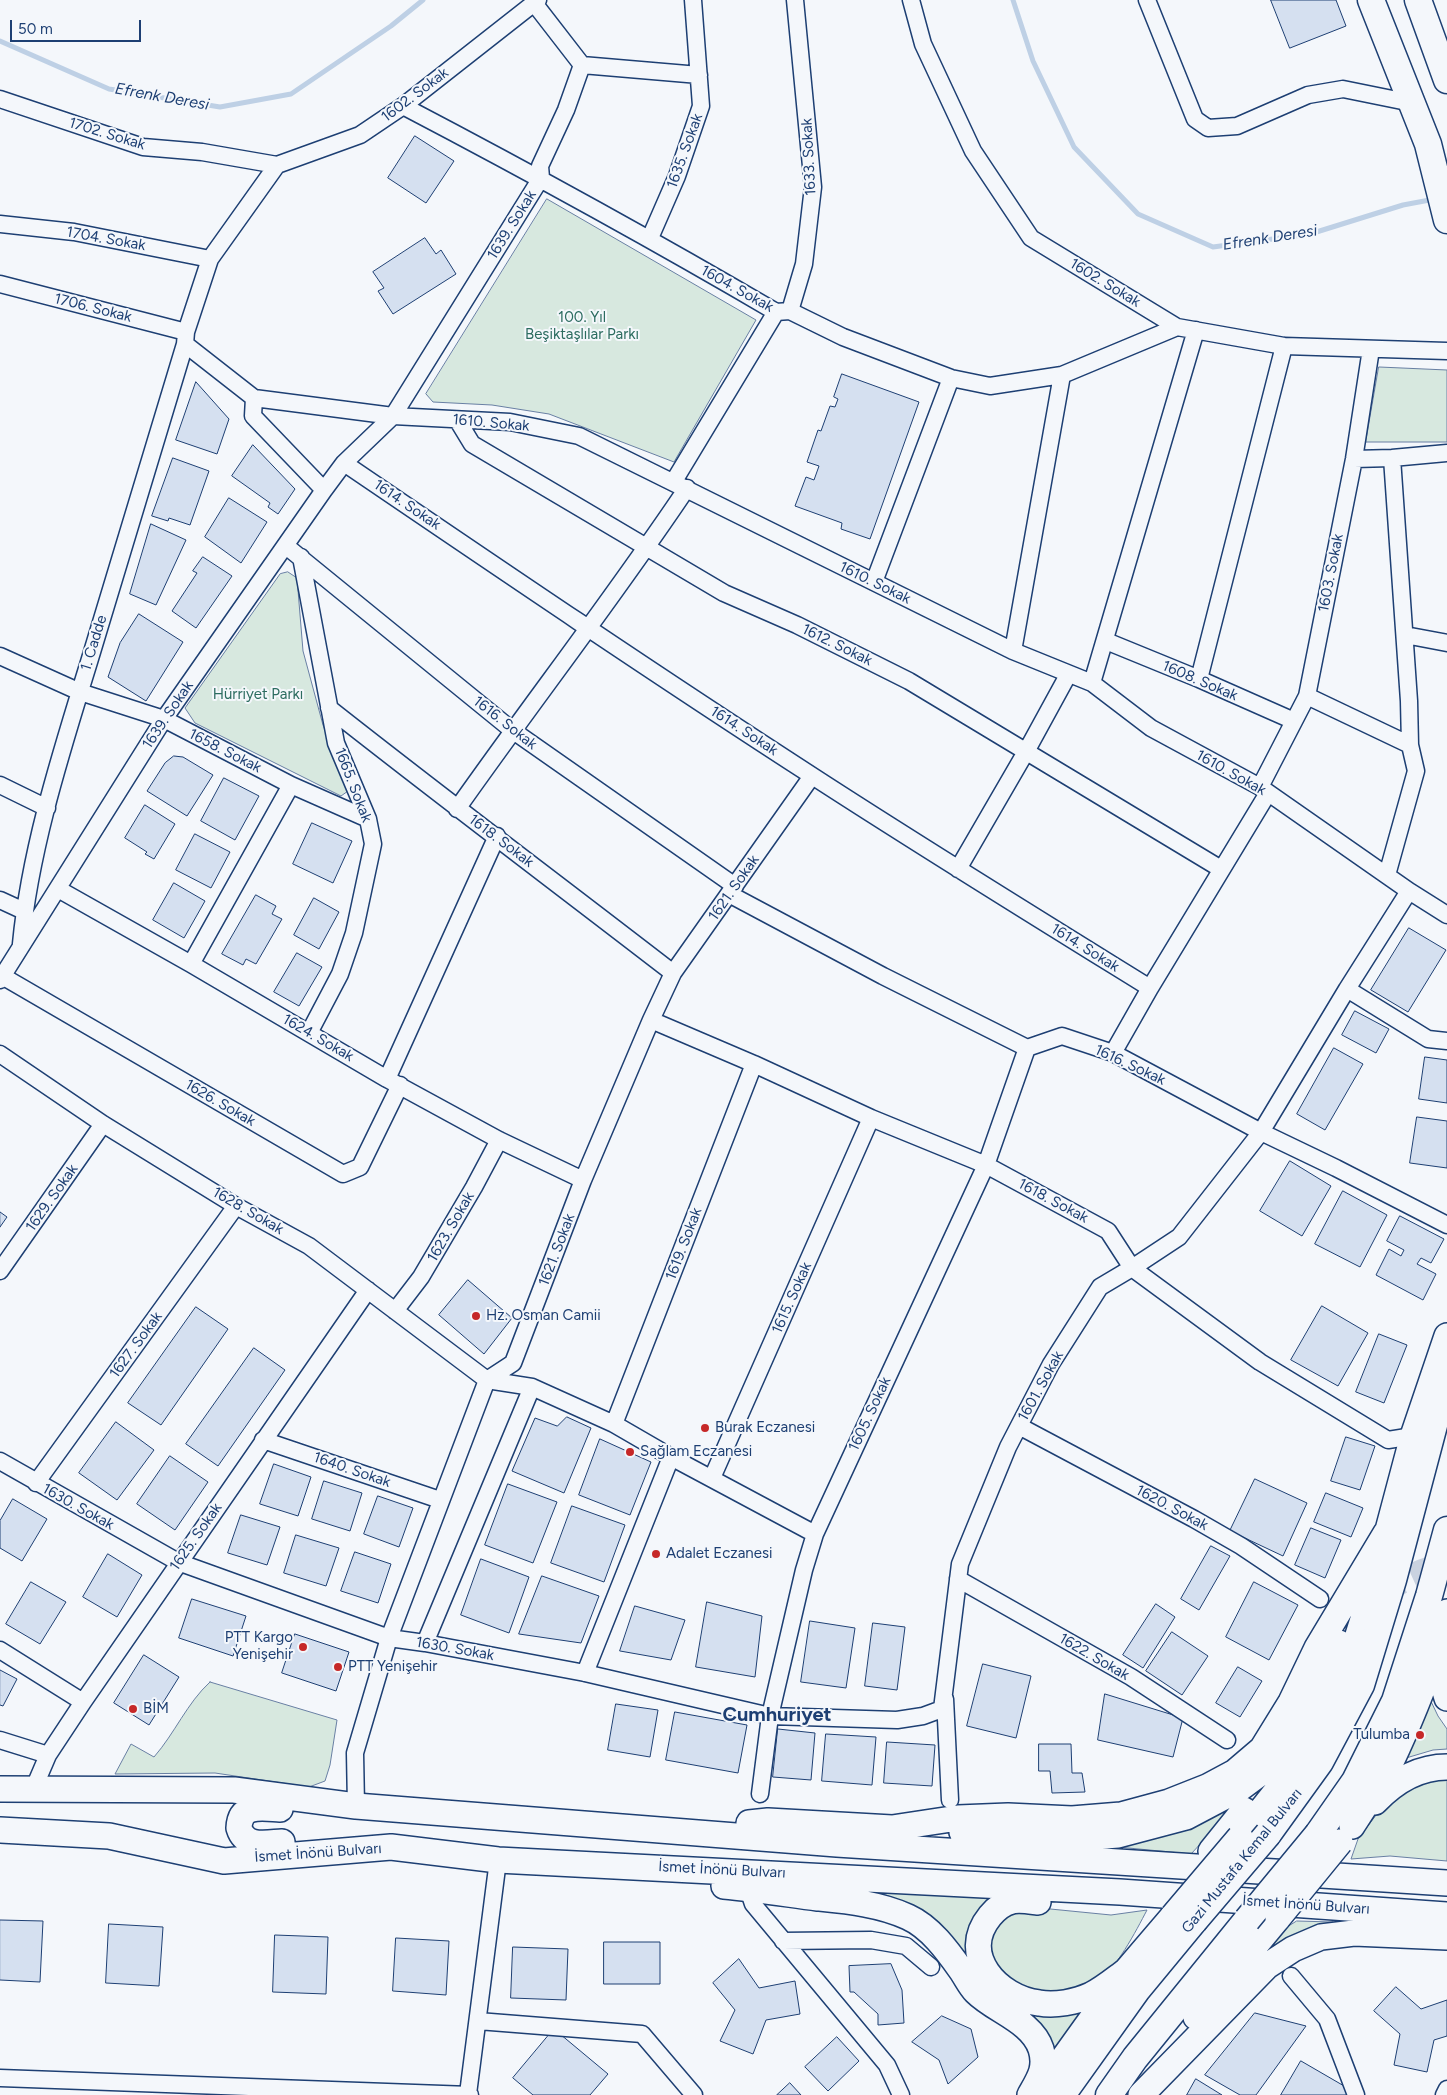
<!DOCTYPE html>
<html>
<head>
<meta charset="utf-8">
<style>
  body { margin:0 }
  #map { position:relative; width:1447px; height:2095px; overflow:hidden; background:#f4f7fb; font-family:Figtree,sans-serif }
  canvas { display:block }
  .scale { position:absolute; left:10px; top:20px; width:131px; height:22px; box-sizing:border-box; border:2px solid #1d3f73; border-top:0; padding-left:6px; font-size:15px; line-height:18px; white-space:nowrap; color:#1d3f73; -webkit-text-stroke:4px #f4f7fb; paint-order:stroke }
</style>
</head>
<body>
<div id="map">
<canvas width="1447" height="2095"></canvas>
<div class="scale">50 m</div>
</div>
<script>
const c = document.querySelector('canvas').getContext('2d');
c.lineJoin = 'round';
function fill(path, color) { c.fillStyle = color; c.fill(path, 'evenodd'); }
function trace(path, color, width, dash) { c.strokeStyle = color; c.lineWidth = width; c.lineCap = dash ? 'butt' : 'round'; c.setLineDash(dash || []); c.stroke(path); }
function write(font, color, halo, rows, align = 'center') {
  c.font = font + ' Figtree,sans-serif'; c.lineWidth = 4; c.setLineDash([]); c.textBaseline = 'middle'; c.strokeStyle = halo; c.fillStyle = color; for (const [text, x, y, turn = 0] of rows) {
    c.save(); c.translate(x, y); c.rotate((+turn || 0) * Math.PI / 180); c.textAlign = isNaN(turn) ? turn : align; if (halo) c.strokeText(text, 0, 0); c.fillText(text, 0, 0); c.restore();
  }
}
const green = new Path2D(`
  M 547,199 L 756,320 L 674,462 L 549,414 L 492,405 L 433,402 L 426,394 Z
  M 1379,367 L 1447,370 L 1447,442 L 1366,442 Z
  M 288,572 L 297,578 L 303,651 L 323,725 L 348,791 L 341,796 L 195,723 L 185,708 L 280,574 Z
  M 210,1682 L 337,1720 L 330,1765 L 325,1781 L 309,1787 L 215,1773 L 115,1774 L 131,1744 L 154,1757 C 175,1733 187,1703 210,1682 Z
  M 1427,1693 L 1438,1716 L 1447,1729 L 1447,1749 L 1433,1750 L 1406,1758 Z
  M 1447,1771 L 1447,1861 L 1390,1856 L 1351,1859 L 1358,1839 L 1389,1798 Z
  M 1251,1789 L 1191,1854 L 1097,1845 Z
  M 864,1889 L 994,1898 L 967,1947 L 967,1958 C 941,1921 908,1898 864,1889 Z
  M 1020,1906 L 1111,1915 L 1147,1910 C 1136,1931 1116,1970 1096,1983 C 1087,1988 1048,1994 1035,1997 L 992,1973 C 984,1929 979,1929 1020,1906 Z
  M 1297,1921 L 1333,1922 C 1304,1929 1283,1941 1259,1960 L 1281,1931 Z
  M 1090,2009 L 1052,2056 L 1027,2012 Z`);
const stream = new Path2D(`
  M 1013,0 L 1033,61 L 1074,147 L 1138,214 L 1213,247 L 1310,234 L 1403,205 L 1435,199
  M 0,41 L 109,89 L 220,107 L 291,94 L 391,26 L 423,0`);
const building = new Path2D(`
  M 1271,0 L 1336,0 L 1346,26 L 1290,48 Z
  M 415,136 L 454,161 L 426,203 L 388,178 Z
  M 425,238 L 436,254 L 441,250 L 456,274 L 393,314 L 378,291 L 384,288 L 373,272 Z
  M 842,374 L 919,402 L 870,539 L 841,529 L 842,523 L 795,506 L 806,477 L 814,480 L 819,466 L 807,462 L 818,430 L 821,431 L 830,406 L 835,407 L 838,399 L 834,397 Z
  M 196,382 L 229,419 L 217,454 L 176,440 Z
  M 253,445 L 295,489 L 278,514 L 268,507 L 270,503 L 232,476 Z
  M 173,458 L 209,471 L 190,525 L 169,518 L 168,521 L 152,516 Z
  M 229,498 L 267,522 L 241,563 L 205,537 Z
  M 151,524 L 186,540 L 156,605 L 130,594 Z
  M 203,557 L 232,576 L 196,628 L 172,611 L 197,573 L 193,571 Z
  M 139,614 L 183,642 L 146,701 L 108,677 L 120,643 Z
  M 174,756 L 183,757 L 213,775 L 187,816 L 147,791 L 165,763 Z
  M 224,778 L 259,796 L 235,840 L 201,821 Z
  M 145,805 L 175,824 L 154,859 L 145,854 L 147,852 L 125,838 Z
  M 312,823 L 352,841 L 333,883 L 293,864 Z
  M 195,834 L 230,852 L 211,888 L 176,870 Z
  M 174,883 L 205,901 L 184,938 L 153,920 Z
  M 256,895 L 276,906 L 272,914 L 282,919 L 256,964 L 246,959 L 243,965 L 222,954 Z
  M 314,898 L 339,912 L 319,949 L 294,935 Z
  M 1409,928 L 1446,950 L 1408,1012 L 1371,990 Z
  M 297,953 L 322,967 L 299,1006 L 274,992 Z
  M 1355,1011 L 1389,1029 L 1376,1053 L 1342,1035 Z
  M 1334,1048 L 1363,1064 L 1325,1130 L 1297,1114 Z
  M 1425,1057 L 1447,1060 L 1447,1103 L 1419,1099 Z
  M 1417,1117 L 1447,1121 L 1447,1168 L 1410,1163 Z
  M 1290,1161 L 1331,1186 L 1302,1236 L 1260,1211 Z
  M 1343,1191 L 1387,1215 L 1360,1267 L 1315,1244 Z
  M 0,1212 L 7,1217 L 0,1227 Z
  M 1400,1216 L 1444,1239 L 1431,1263 L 1421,1258 L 1417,1264 L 1436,1274 L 1423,1300 L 1376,1275 L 1389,1249 L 1401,1256 L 1404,1250 L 1387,1241 Z
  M 468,1280 L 512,1318 L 484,1354 L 439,1315 Z
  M 1322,1306 L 1368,1333 L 1338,1386 L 1291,1360 Z
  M 196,1307 L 228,1329 L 161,1425 L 128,1403 Z
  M 1379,1334 L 1407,1345 L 1384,1403 L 1356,1392 Z
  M 254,1348 L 285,1370 L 218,1466 L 186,1444 Z
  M 567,1417 L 591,1428 L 564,1493 L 512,1471 L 535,1418 L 557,1426 Z
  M 116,1422 L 154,1450 L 117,1500 L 79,1473 Z
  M 1346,1437 L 1375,1446 L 1360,1490 L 1331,1481 Z
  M 600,1439 L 651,1462 L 630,1515 L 579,1495 Z
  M 170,1456 L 208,1482 L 175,1530 L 137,1504 Z
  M 274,1464 L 311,1477 L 298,1516 L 260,1504 Z
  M 1255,1479 L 1307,1503 L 1283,1556 L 1230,1531 Z
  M 324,1481 L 362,1493 L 350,1531 L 312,1519 Z
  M 508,1484 L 557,1502 L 533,1563 L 485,1545 Z
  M 1326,1493 L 1363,1508 L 1351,1537 L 1314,1522 Z
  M 378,1496 L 413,1508 L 399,1547 L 364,1534 Z
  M 13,1499 L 47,1519 L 22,1561 L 0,1548 L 0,1521 Z
  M 572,1506 L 625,1525 L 604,1582 L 551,1563 Z
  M 241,1515 L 280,1527 L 267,1565 L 228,1553 Z
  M 1311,1528 L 1341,1540 L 1325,1578 L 1295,1565 Z
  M 296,1535 L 339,1548 L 326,1586 L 284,1573 Z
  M 1211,1546 L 1230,1556 L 1199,1610 L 1181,1599 Z
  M 355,1552 L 391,1564 L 378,1603 L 341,1591 Z
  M 108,1554 L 142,1575 L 117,1617 L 83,1597 Z
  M 481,1559 L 529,1577 L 509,1633 L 461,1615 Z
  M 542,1576 L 599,1596 L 581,1643 L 519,1634 Z
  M 31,1582 L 66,1602 L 40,1644 L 6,1624 Z
  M 1254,1582 L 1298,1605 L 1269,1660 L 1226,1637 Z
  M 192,1599 L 246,1616 L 233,1656 L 179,1638 Z
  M 707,1602 L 762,1616 L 755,1677 L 696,1667 Z
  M 1156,1604 L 1175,1617 L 1143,1668 L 1123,1655 Z
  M 635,1606 L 685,1620 L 671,1660 L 620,1651 Z
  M 810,1621 L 855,1628 L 846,1688 L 801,1682 Z
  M 873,1623 L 905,1627 L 897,1690 L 865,1686 Z
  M 1172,1632 L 1208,1656 L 1182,1695 L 1146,1671 Z
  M 295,1634 L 349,1652 L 336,1691 L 282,1673 Z
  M 144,1655 L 179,1677 L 149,1725 L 114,1703 Z
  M 983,1664 L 1031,1676 L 1016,1738 L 967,1726 Z
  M 1238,1667 L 1262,1681 L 1240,1717 L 1216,1703 Z
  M 0,1670 L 17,1679 L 3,1706 L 0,1705 Z
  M 1105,1694 L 1183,1718 L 1173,1757 L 1098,1740 Z
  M 616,1704 L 658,1710 L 650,1757 L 608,1750 Z
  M 675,1712 L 747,1725 L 738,1773 L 666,1760 Z
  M 778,1729 L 815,1733 L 811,1780 L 773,1777 Z
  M 826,1734 L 876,1737 L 872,1785 L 822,1781 Z
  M 887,1742 L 935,1745 L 932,1786 L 884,1783 Z
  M 1039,1744 L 1071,1744 L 1072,1773 L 1082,1773 L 1085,1792 L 1052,1793 L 1050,1771 L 1039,1771 Z
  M 0,1920 L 43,1921 L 40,1982 L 0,1980 Z
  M 109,1924 L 163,1927 L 159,1986 L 106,1983 Z
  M 275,1935 L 328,1937 L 326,1994 L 273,1992 Z
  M 396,1938 L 449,1941 L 446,1995 L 393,1991 Z
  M 604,1942 L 660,1942 L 660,1984 L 604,1984 Z
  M 513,1947 L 568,1949 L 566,2000 L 511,1998 Z
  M 739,1959 L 759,1988 L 795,1981 L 800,2014 L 766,2020 L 753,2054 L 720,2041 L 735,2010 L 713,1983 Z
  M 891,1964 L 902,1990 L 904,2023 L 878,2025 L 878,2014 L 854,1992 L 850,1992 L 849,1966 Z
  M 1396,1987 L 1421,2009 L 1447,2000 L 1447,2036 L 1434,2040 L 1427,2072 L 1394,2065 L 1400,2034 L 1374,2011 Z
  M 1255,2013 L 1306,2026 L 1256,2095 L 1240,2095 L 1205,2075 Z
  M 942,2016 L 971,2029 L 978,2057 L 948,2084 L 939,2060 L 912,2042 Z
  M 554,2029 L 608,2074 L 590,2095 L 533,2095 L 513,2078 Z
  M 837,2037 L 859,2061 L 828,2091 L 805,2067 Z
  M 1301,2061 L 1351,2090 L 1348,2095 L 1281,2095 Z
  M 1196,2079 L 1222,2095 L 1187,2095 Z
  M 790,2083 L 801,2095 L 777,2095 Z`);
const primaryTunnel = new Path2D(`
  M 1380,1595 C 1400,1580 1422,1570 1447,1564`);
const minor = new Path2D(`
  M 911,0 L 923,44 L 973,151 L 1031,238 L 1177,327 L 1284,346 L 1447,351
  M 1147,0 L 1195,119 L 1208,128 L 1237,126 L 1308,95 L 1343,89 L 1412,103
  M 582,65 L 699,75
  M 0,99 L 143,147 L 202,152 L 277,165 L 360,135 L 403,106 L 538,0
  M 403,106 C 529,172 653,240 776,312 L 790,311 L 843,337 L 951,378 L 990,386 L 1062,375 L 1177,327
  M 0,224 L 74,232 L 210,259
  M 650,238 L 677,176 L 701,106 L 693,0
  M 0,284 L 186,332
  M 790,311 L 804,264 L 813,187 L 795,0
  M 185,344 L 254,398 L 393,416 L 510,422 L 579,436 L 1013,651 L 1092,683 L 1151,728 L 1260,787 L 1409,891 L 1447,915
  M 254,398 L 253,416 L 324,490
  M 458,421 L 472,444 L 724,593 L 797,625 L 909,681 L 1221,869
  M 1354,459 L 1392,458 L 1447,453
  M 344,463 C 500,569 656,675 814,777 C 925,849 1037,918 1150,988
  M 674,481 L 776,312
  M 286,546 L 512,730 L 735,886
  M 301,557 L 336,743 L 368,819 L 373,844 L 354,933 L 340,974 L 309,1033
  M 874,582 L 951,378
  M 1405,635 L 1447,643
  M 1106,641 L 1199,679 L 1294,721
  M 1013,651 L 1062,375
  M 0,656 L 80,692 L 164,719 L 291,785 L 368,819
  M 1199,679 L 1284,346
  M 1092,683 L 1196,330
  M 1307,696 L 1410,745
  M 329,708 C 443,798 559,885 673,973
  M 0,785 L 47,808
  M 1260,787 L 1307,696 L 1354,459 L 1371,349
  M 457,809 C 533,701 614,597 687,488
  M 958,869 L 1027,750 L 1068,675
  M 1387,875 L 1416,771 L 1410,745 L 1409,701 L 1392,458
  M 58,889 L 191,964 L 387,1079 L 499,1140 L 583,1180
  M 729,894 L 883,976 L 1027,1048 L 1062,1036 L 1113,1053 L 1261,1132 L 1336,1168 L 1447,1225
  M 0,900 L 24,911
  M 21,944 C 30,849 61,753 89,662 C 121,556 153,450 185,344 L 186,332 L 210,259 L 277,165
  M 191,964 L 291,785
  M 2,976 L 343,1174 L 360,1167 L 400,1085
  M 0,980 L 164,719 L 324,490 L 344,463 L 393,416 L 541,178 L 540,166 L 566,110 L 582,65 L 534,3
  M 1347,989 L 1428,1039 L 1447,1041
  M 651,1020 L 754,1064 L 871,1118 L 986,1165 L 1108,1231 L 1132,1268 L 1260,1362 L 1388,1440 L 1413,1436
  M 1113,1053 L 1150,988 L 1268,793
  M 0,1054 L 103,1124 L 236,1206 L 309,1246 L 487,1380 L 532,1387 L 614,1424 L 671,1457 L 815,1534
  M 387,1079 L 497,836
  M 0,1271 L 103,1124
  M 395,1311 L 421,1277 L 474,1187 L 499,1140
  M 614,1424 L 754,1064
  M 1019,1426 L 1194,1519 L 1241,1546 L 1320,1599
  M 263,1440 L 440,1500
  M 0,1461 L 178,1562 L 389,1638 L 425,1643 L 585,1673 L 770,1716 L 897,1720 L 923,1716 L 942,1709 L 960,1564 L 1008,1447 L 1051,1364 L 1100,1287 L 1132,1268 L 1179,1237 L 1261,1132 L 1347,989 L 1409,891
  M 712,1478 L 871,1118
  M 36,1483 L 236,1206
  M 958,1579 L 1131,1677 L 1227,1740
  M 425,1643 L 532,1387
  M 0,1650 L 83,1702
  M 585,1673 L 671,1457
  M 945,1699 L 950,1800
  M 0,1740 L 48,1755
  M 33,1790 L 48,1755 L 83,1702 L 368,1290
  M 760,1794 L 770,1716 L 804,1570 L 815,1534 L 986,1165 L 1027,1048
  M 356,1806 L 355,1753 L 389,1638 L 487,1380 L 513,1363 L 583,1180 L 651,1020 L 673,973 L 812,776
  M 748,1889 L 753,1904 L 887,2065 L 901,2095
  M 783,1941 L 871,1940 L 906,1946 L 931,1967
  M 1291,1976 L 1327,2019 L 1356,2095
  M 478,2021 L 642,2034 L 694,2095
  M 0,2078 L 470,2095
  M 468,2094 L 498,1860
  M 1444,2095 L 1447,2089`);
const primary = new Path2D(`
  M 1439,1650 L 1442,1681 L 1447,1698
  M 0,1789 L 234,1790 L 356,1806 L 837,1844 L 1447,1883
  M 1375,1802 C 1395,1781 1418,1767 1447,1767
  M 280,1809 C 262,1808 240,1803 239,1828 C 245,1848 265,1843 282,1842
  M 749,1823 L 768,1821 L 892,1828 L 958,1818 L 1008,1816 L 1072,1819 L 1121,1815 L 1169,1802 L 1207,1787 L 1235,1772 L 1262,1749 L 1291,1702 L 1317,1648 L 1386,1533
  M 1352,1826 C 1365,1806 1379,1785 1390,1764 C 1413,1715 1434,1664 1447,1612
  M 0,1830 L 109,1836 L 224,1861 L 391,1847 L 498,1860 L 1120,1892 L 1447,1915
  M 962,1832 L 1078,1838 L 1118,1835 L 1186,1817 L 1239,1789 L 1282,1757 L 1308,1714 L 1339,1643
  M 1240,1837 L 1298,1764 L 1346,1673 L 1371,1594 L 1413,1436 L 1447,1336
  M 1211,1851 L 1244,1810
  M 724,1886 C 755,1889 787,1894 818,1898 C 848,1901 880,1904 908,1917 C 930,1927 947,1950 961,1970 C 966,1977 970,1986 976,1992 C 995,2011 1032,2021 1041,2049 C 1047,2068 1039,2079 1030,2095
  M 1038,1902 C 1030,1901 1019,1899 1012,1901 C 1003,1903 995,1910 990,1916 C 958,1955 998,1998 1039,2003 C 1055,2006 1076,2002 1091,1995 C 1103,1989 1115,1979 1126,1971
  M 1196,2017 L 1278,1918
  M 1040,2091 L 1126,1971 L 1173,1916
  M 1141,2095 L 1267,1966 L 1293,1949 L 1321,1937 L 1354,1933 L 1447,1937`);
const trunk = new Path2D(`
  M 1371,0 L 1428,144 L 1447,220
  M 1418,0 L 1447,80
  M 1268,1834 L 1320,1762 L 1361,1685 L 1393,1580 L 1447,1376
  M 1318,1834 L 1355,1781 L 1395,1701 L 1429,1596 L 1447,1530
  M 1062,2095 L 1137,1990 L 1194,1921
  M 1109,2095 L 1135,2058 L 1247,1920`);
const primaryBridge = new Path2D(`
  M 1173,1916 L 1240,1837
  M 1278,1918 L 1340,1842`);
const trunkBridge = new Path2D(`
  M 1247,1920 L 1318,1834
  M 1194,1921 L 1268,1834`);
const markers = [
  [476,1316,5,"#c62828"],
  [705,1428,5,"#c62828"],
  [630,1452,5,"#c62828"],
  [656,1554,5,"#c62828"],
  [303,1647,5,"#c62828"],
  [338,1667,5,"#c62828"],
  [133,1709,5,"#c62828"],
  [1420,1735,5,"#c62828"]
];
const streetNames = [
  ["1602. Sokak",415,95,-37],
  ["1702. Sokak",107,134,17],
  ["1635. Sokak",685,151,-70],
  ["1633. Sokak",809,157,-93],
  ["1639. Sokak",512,225,-58],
  ["1704. Sokak",106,239,10],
  ["1602. Sokak",1105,283,31],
  ["1604. Sokak",737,289,29],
  ["1706. Sokak",93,308,14],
  ["1610. Sokak",491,423,5],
  ["1614. Sokak",407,505,34],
  ["1603. Sokak",1331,573,-79],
  ["1610. Sokak",875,583,26],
  ["1. Cadde",94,643,-73],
  ["1612. Sokak",837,645,26],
  ["1608. Sokak",1200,681,23],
  ["1639. Sokak",168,715,-56],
  ["1616. Sokak",505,723,38],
  ["1614. Sokak",744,731,33],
  ["1658. Sokak",225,751,27],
  ["1610. Sokak",1231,773,29],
  ["1665. Sokak",353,785,69],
  ["1618. Sokak",501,841,37],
  ["1621. Sokak",734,888,-55],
  ["1614. Sokak",1085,948,32],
  ["1624. Sokak",318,1038,30],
  ["1616. Sokak",1130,1065,25],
  ["1626. Sokak",220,1103,30],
  ["1629. Sokak",52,1198,-55],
  ["1618. Sokak",1053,1201,28],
  ["1628. Sokak",248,1211,30],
  ["1623. Sokak",451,1227,-60],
  ["1619. Sokak",684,1244,-69],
  ["1621. Sokak",557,1250,-69],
  ["1615. Sokak",792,1298,-66],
  ["1627. Sokak",136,1345,-54],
  ["1601. Sokak",1041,1386,-61],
  ["1605. Sokak",870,1414,-65],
  ["1640. Sokak",352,1470,19],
  ["1630. Sokak",78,1507,29],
  ["1620. Sokak",1172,1508,28],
  ["1625. Sokak",196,1537,-55],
  ["1630. Sokak",455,1649,10],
  ["1622. Sokak",1094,1657,30],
  ["İsmet İnönü Bulvarı",318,1853,-4],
  ["Gazi Mustafa Kemal Bulvarı",1242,1861,-51],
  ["İsmet İnönü Bulvarı",722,1870,3],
  ["İsmet İnönü Bulvarı",1306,1905,4]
];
const parkNames = [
  ["100. Yıl",582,318],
  ["Beşiktaşlılar Parkı",582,335],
  ["Hürriyet Parkı",258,695]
];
const poiNames = [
  ["Hz. Osman Camii",486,1316],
  ["Burak Eczanesi",715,1428],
  ["Sağlam Eczanesi",640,1452],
  ["Adalet Eczanesi",666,1554],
  ["PTT Kargo",293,1638,"right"],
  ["Yenişehir",293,1655,"right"],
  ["PTT Yenişehir",348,1667],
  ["BİM",143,1709],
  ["Tulumba",1410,1735,"right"]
];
const waterNames = [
  ["Efrenk Deresi",162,97,10],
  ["Efrenk Deresi",1270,238,-9]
];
const districtNames = [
  ["Cumhuriyet",777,1715]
];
fill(green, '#d7e8df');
trace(green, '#687fa3', 1);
trace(stream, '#bed0e5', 5);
fill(building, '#d5e0f0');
trace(building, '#1d3f73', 1);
trace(primaryTunnel, '#c9d2e0', 25, [25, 12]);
trace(minor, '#1d3f73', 19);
trace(primary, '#1d3f73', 28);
trace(trunk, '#1d3f73', 29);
trace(minor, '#f4f7fb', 16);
trace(primary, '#f4f7fb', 25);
trace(trunk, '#f4f7fb', 26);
trace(primaryBridge, '#1d3f73', 28, []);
trace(trunkBridge, '#1d3f73', 29, []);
trace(primaryBridge, '#f4f7fb', 25);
trace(trunkBridge, '#f4f7fb', 26);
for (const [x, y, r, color] of markers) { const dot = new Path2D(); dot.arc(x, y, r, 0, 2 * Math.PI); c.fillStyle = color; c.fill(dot); trace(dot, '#f4f7fb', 2); }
write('15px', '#1d3f73', '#f4f7fb', streetNames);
write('15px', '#2c6c60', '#f4f7fb', parkNames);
write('15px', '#1d3f73', '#f4f7fb', poiNames, 'left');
write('italic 16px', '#1d3f73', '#f4f7fb', waterNames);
write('bold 20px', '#1d3f73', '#f4f7fb', districtNames);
</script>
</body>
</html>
